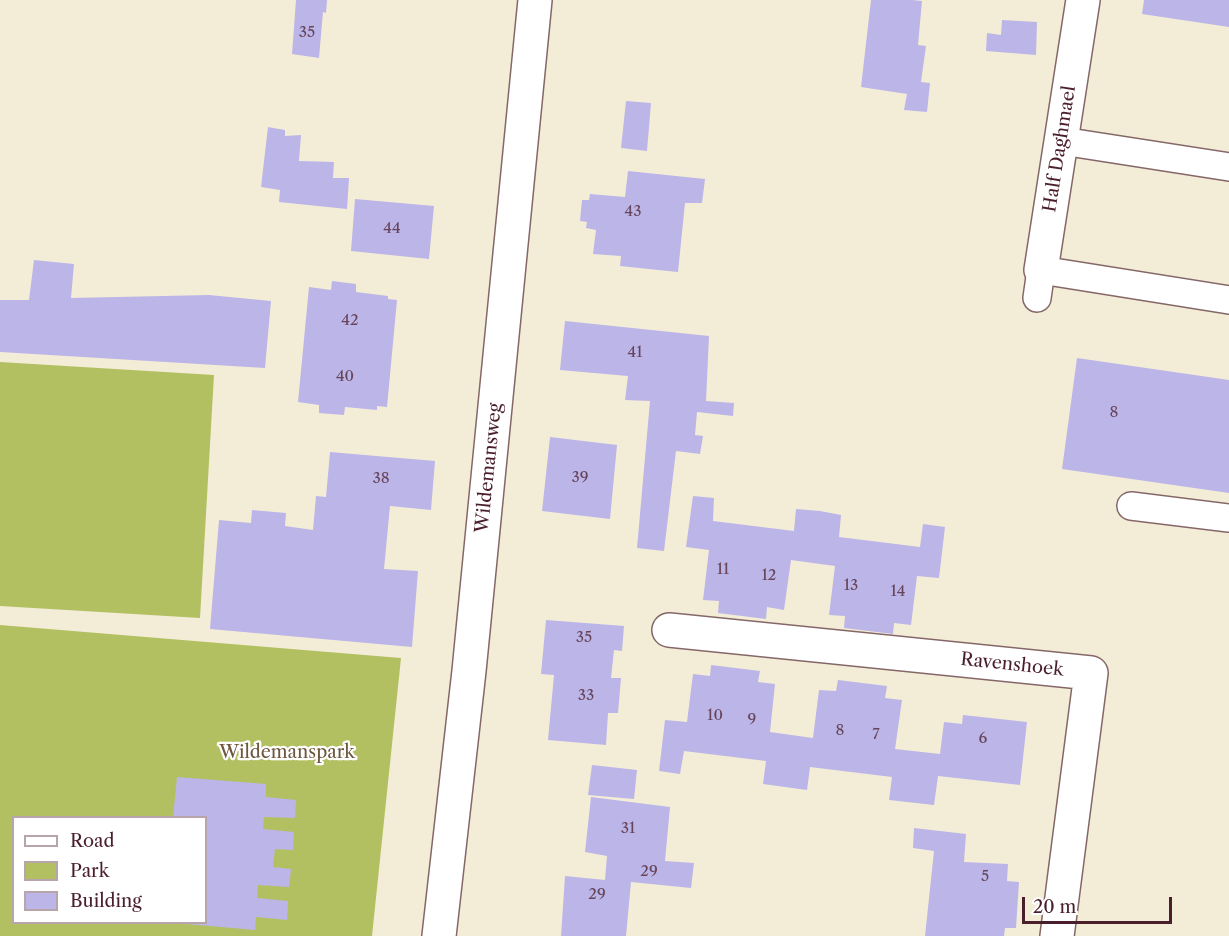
<!DOCTYPE html>
<html>
<head>
<meta charset="utf-8">
<style>
  body { margin:0 }
  #map { position:relative; width:1229px; height:936px; overflow:hidden; background:#f3edd8; font-family:"Libre Caslon Text",serif }
  canvas { display:block }
  .legend { position:absolute; left:12px; top:816px; width:195px; height:108px; box-sizing:border-box; background:#fff; border:2px solid #b7a5aa; margin:0; padding:8px 10px; list-style:none; font-size:18px; color:#4a1f2b }
  .legend li { display:flex; align-items:center; gap:12px; height:30px }
  .legend b { width:30px; border:2px solid #b7a5aa }
  .scale { position:absolute; left:1022px; top:897px; width:150px; height:27px; box-sizing:border-box; border:3px solid #4a1f2b; border-top:0; padding-left:8px; font-size:18px; line-height:21px; white-space:nowrap; color:#4a1f2b; -webkit-text-stroke:4px #fff; paint-order:stroke }
</style>
</head>
<body>
<div id="map">
<canvas width="1229" height="936"></canvas>
<ul class="legend">
<li><b style="height:8px;background:#fff"></b>Road</li>
<li><b style="height:16px;background:#b2c062"></b>Park</li>
<li><b style="height:16px;background:#bcb5e8"></b>Building</li>
</ul>
<div class="scale">20 m</div>
</div>
<script>
const c = document.querySelector('canvas').getContext('2d');
c.lineJoin = 'round';
function fill(path, color) { c.fillStyle = color; c.fill(path, 'evenodd'); }
function trace(path, color, width, dash) { c.strokeStyle = color; c.lineWidth = width; c.lineCap = dash ? 'butt' : 'round'; c.setLineDash(dash || []); c.stroke(path); }
function write(font, color, halo, rows, align = 'center') {
  c.font = font + ' "Libre Caslon Text",serif'; c.lineWidth = 4.5; c.setLineDash([]); c.textBaseline = 'middle'; c.strokeStyle = halo; c.fillStyle = color; for (const [text, x, y, turn = 0] of rows) {
    c.save(); c.translate(x, y); c.rotate((+turn || 0) * Math.PI / 180); c.textAlign = isNaN(turn) ? turn : align; if (halo) c.strokeText(text, 0, 0); c.fillText(text, 0, 0); c.restore();
  }
}
const green = new Path2D(`
  M 0,362 L 214,375 L 200,618 L 0,606 Z
  M 0,625 L 401,658 L 372,936 L 0,936 ZM 14,818 L 206,818 L 206,922 L 14,922 Z`);
const building = new Path2D(`
  M 296,0 L 327,0 L 326,13 L 323,12 L 319,58 L 292,54 Z
  M 871,0 L 912,0 L 922,1 L 918,45 L 926,46 L 921,82 L 930,83 L 927,112 L 904,110 L 907,94 L 861,87 Z
  M 1144,0 L 1229,0 L 1229,27 L 1142,14 Z
  M 1002,20 L 1037,22 L 1036,55 L 986,51 L 987,33 L 1001,35 Z
  M 626,101 L 651,103 L 647,151 L 621,148 Z
  M 268,127 L 285,130 L 285,136 L 301,135 L 299,161 L 334,162 L 333,178 L 349,178 L 347,209 L 279,202 L 280,190 L 261,187 Z
  M 628,171 L 705,179 L 702,203 L 685,203 L 678,272 L 620,266 L 621,256 L 593,254 L 596,230 L 586,228 L 587,222 L 580,221 L 582,200 L 589,200 L 590,194 L 625,197 Z
  M 355,199 L 434,206 L 429,259 L 351,251 Z
  M 34,260 L 74,264 L 71,298 L 209,295 L 271,301 L 265,368 L 0,352 L 0,300 L 29,300 Z
  M 332,281 L 356,284 L 356,292 L 388,296 L 388,299 L 397,300 L 387,407 L 377,406 L 377,410 L 345,407 L 344,415 L 319,413 L 319,405 L 298,402 L 309,287 L 331,290 Z
  M 565,321 L 709,336 L 706,401 L 734,403 L 733,416 L 697,412 L 695,435 L 703,436 L 700,454 L 676,451 L 664,551 L 637,548 L 650,401 L 625,400 L 628,376 L 560,370 Z
  M 1077,358 L 1229,380 L 1229,493 L 1062,469 Z
  M 550,437 L 617,445 L 610,519 L 542,511 Z
  M 330,452 L 435,461 L 431,510 L 390,506 L 384,569 L 418,571 L 412,647 L 210,629 L 219,520 L 251,523 L 252,510 L 286,513 L 285,526 L 313,530 L 316,496 L 326,497 Z
  M 693,496 L 714,498 L 713,521 L 794,531 L 796,509 L 820,511 L 841,515 L 839,537 L 920,547 L 923,524 L 945,527 L 939,578 L 917,576 L 911,625 L 894,623 L 893,634 L 844,628 L 845,616 L 829,615 L 835,566 L 791,560 L 784,610 L 767,607 L 766,619 L 718,613 L 719,601 L 703,600 L 709,550 L 686,547 Z
  M 546,620 L 624,626 L 622,651 L 614,650 L 611,678 L 621,678 L 618,713 L 608,713 L 606,745 L 548,740 L 554,675 L 541,674 Z
  M 711,665 L 760,671 L 758,682 L 775,684 L 770,732 L 813,738 L 819,690 L 836,691 L 838,680 L 887,686 L 885,698 L 902,700 L 895,749 L 940,754 L 944,722 L 962,724 L 963,715 L 1027,722 L 1020,785 L 938,776 L 934,805 L 889,800 L 892,777 L 810,767 L 807,790 L 763,784 L 766,761 L 684,751 L 680,774 L 659,771 L 665,720 L 687,722 L 693,674 L 710,676 Z
  M 592,765 L 637,770 L 634,799 L 588,795 Z
  M 177,777 L 266,784 L 266,797 L 296,800 L 295,818 L 264,817 L 263,829 L 294,832 L 293,850 L 275,849 L 273,867 L 291,869 L 289,887 L 258,885 L 257,898 L 288,901 L 287,920 L 256,917 L 255,930 L 187,924 L 187,922 L 206,922 L 206,818 L 173,818 Z
  M 591,797 L 670,807 L 665,861 L 694,863 L 691,888 L 631,882 L 626,936 L 561,936 L 565,876 L 605,880 L 607,856 L 585,852 Z
  M 914,828 L 966,834 L 964,862 L 1008,864 L 1007,881 L 1019,882 L 1016,928 L 1005,928 L 1004,936 L 925,936 L 934,851 L 913,848 Z`);
const lane = new Path2D(`
  M 1062,141 L 1229,167
  M 1037,298 L 1041,270 L 1229,300
  M 1131,506 L 1229,518`);
const street = new Path2D(`
  M 1041,270 L 1083,0
  M 669,630 L 1091,673 L 1057,936
  M 439,936 L 469,671 L 535,0`);
const numberNames = [
  ["35",307,33],
  ["43",633,212],
  ["44",392,229],
  ["42",350,321],
  ["41",635,353],
  ["40",345,377],
  ["8",1114,413],
  ["39",580,478],
  ["38",381,479],
  ["11",723,570],
  ["12",769,576],
  ["13",851,586],
  ["14",898,592],
  ["35",584,638],
  ["33",586,696],
  ["10",715,716],
  ["9",752,720],
  ["8",840,731],
  ["7",876,735],
  ["6",983,739],
  ["31",628,829],
  ["29",649,872],
  ["5",985,877],
  ["29",597,895]
];
const streetNames = [
  ["Half Daghmael",1060,149,-81],
  ["Wildemansweg",489,468,-84],
  ["Ravenshoek",1012,665,6]
];
const parkNames = [
  ["Wildemanspark",287,753]
];
fill(green, '#b2c062');
fill(building, '#bcb5e8');
trace(lane, '#856768', 30);
trace(street, '#856768', 36);
trace(lane, '#fff', 27);
trace(street, '#fff', 33);
write('15px', '#66445a', null, numberNames);
write('18px', '#4a1f2b', '#fff', streetNames);
write('18px', '#6e573e', '#fff', parkNames);
</script>
</body>
</html>
